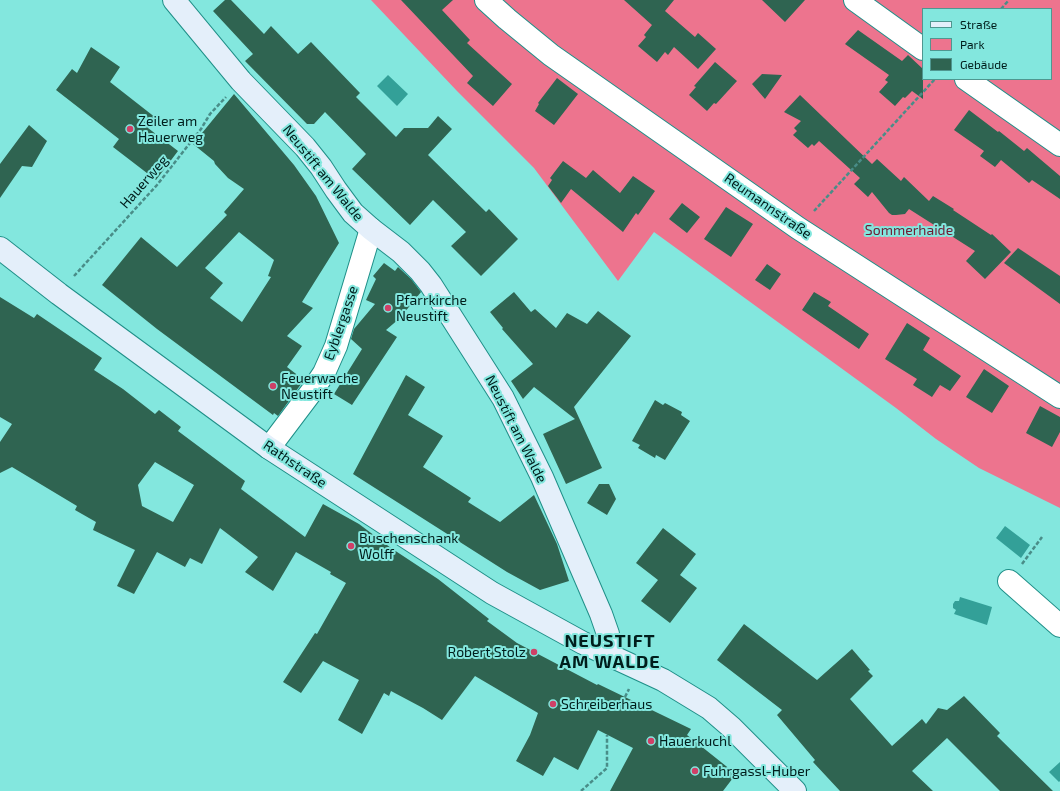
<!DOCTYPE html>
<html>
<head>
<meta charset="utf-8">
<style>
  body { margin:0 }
  #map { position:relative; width:1060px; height:791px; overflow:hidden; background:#83e7de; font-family:"Exo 2",sans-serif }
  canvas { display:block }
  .legend { position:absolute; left:922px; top:8px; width:130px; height:72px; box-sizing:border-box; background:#83e7de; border:1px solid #4f9790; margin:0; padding:5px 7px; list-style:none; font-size:12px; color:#001e1c }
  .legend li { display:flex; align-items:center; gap:8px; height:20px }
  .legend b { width:20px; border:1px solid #4f9790 }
</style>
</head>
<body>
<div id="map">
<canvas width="1060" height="791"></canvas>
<ul class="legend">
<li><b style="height:5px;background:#e4effa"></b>Straße</li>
<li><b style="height:11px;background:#ed748e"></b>Park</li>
<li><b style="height:11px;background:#2f6451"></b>Gebäude</li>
</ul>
</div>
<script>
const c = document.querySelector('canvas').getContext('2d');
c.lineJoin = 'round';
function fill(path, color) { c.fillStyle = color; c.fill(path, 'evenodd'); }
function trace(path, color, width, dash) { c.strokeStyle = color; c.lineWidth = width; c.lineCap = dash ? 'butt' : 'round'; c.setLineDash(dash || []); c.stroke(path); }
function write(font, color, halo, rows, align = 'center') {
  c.font = font + ' "Exo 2",sans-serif'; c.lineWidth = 4; c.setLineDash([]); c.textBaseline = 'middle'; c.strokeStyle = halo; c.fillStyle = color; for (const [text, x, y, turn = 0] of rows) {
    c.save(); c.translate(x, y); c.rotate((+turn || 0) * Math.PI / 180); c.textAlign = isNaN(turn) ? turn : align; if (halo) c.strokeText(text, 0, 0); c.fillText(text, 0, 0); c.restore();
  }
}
const green = new Path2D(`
  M 371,0 L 1060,0 L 1060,508 L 979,468 L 936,439 L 896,408 L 654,232 L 618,281 L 534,168 L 457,91 ZM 923,9 L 1051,9 L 1051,79 L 923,79 Z`);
const water = new Path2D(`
  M 388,75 L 408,94 L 397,106 L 377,86 Z
  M 1005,526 L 1030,545 L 1021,558 L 996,538 Z
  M 960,597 L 992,607 L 987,625 L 954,614 L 956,610 L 953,608 L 953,604 L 955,601 L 959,601 Z
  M 1060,762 L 1060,781 L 1059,782 L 1049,772 Z`);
const building = new Path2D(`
  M 225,0 L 231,0 L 264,34 L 271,26 L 298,54 L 311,42 L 360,93 L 356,97 L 396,137 L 404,128 L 428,128 L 438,116 L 452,129 L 428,155 L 486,212 L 489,209 L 518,239 L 481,276 L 451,246 L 466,232 L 433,200 L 410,225 L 352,169 L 366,154 L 325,112 L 314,124 L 307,124 L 245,61 L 253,54 L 213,11 Z
  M 401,0 L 453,0 L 442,10 L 470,40 L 467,43 L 512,84 L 493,106 L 467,83 L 473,76 Z
  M 624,0 L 674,0 L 665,11 L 695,37 L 698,33 L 716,49 L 698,69 L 674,47 L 668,55 L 665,52 L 657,62 L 638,46 L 646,37 L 644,35 L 652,25 Z
  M 762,0 L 805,0 L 785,22 Z
  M 858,30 L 902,61 L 908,55 L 923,69 L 923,99 L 912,91 L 905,98 L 903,97 L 895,106 L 879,92 L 888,82 L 885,80 L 889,75 L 845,44 Z
  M 91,47 L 120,67 L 110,82 L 156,118 L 148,128 L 178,151 L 156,180 L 113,147 L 119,139 L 56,90 L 72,69 L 77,73 Z
  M 715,62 L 737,81 L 716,104 L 714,103 L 707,111 L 689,95 L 696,87 L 694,86 Z
  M 762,74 L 782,75 L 765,99 L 752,84 Z
  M 557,78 L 578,94 L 554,125 L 535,111 L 539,104 L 538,103 Z
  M 234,94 L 294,165 L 316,196 L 339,243 L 302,302 L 313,308 L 287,336 L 302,346 L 287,367 L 304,380 L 278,416 L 274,413 L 273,415 L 157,329 L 102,285 L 141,237 L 177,267 L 227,215 L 224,212 L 244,189 L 228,178 L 215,164 L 214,161 L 193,144 ZM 239,232 L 274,260 L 268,276 L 271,277 L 242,322 L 210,298 L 223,283 L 205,268 Z
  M 800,95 L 872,164 L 877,159 L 901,181 L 904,177 L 929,201 L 933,196 L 954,209 L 953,210 L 991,235 L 992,234 L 1011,252 L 985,279 L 966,261 L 975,251 L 909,209 L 905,214 L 896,215 L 892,215 L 889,213 L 872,192 L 868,197 L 854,184 L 860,178 L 819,141 L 814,146 L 812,144 L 808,148 L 793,135 L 797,131 L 794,128 L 801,121 L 784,112 Z
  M 969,110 L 998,132 L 999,131 L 1024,151 L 1027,148 L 1060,176 L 1060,199 L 1032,180 L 1029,183 L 1001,160 L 995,167 L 980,156 L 984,151 L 954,130 Z
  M 29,125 L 47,141 L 32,167 L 22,166 L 0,198 L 0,164 Z
  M 563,161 L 586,178 L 593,170 L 620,193 L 633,176 L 655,191 L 638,215 L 636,213 L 623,232 L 571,189 L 561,203 L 548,186 L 552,180 L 550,178 Z
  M 682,203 L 700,217 L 687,233 L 669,219 Z
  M 726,207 L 753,224 L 731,257 L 704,239 Z
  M 1018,248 L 1060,276 L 1060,304 L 1004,263 Z
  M 384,263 L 395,271 L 398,267 L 411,279 L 421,292 L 400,318 L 386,330 L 397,337 L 352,405 L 334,394 L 362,349 L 351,339 L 354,329 L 375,304 L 366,300 L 376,279 L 373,276 Z
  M 767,264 L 781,274 L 770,290 L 755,280 Z
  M 514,292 L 531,312 L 535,309 L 556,328 L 567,313 L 587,324 L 598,311 L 631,336 L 574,407 L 602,468 L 566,484 L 543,434 L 575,419 L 534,387 L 523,399 L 511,381 L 533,364 L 502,329 L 503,328 L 490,312 Z
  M 814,292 L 831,302 L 828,306 L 869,334 L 859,349 L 802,310 Z
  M 0,297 L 34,318 L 37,314 L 102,358 L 94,370 L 123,389 L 155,414 L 159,410 L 181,427 L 178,431 L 245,481 L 241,489 L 305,537 L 323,504 L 359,524 L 391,548 L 438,579 L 489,619 L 487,621 L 517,643 L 597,685 L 598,684 L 691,729 L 687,735 L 736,774 L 723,791 L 610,791 L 633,748 L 598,730 L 578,770 L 554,757 L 543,776 L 516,761 L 530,735 L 538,713 L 475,676 L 442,720 L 423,708 L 391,691 L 389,696 L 384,693 L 362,734 L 338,720 L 359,680 L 323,661 L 301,693 L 283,682 L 315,633 L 317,634 L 346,583 L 330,574 L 331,572 L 296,552 L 273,591 L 245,572 L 258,557 L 220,528 L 202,564 L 190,558 L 185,567 L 157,552 L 134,594 L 117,586 L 135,550 L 93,530 L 96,522 L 75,510 L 77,506 L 12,467 L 0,473 L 0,442 L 12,424 L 0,417 ZM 155,462 L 194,485 L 173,522 L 142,506 L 138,485 Z
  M 907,323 L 930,338 L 923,350 L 961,376 L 950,391 L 940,385 L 932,397 L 913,385 L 917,379 L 885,359 Z
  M 984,369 L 1009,386 L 992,413 L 966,397 Z
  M 406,375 L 425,387 L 408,415 L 443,436 L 423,467 L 471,498 L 468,502 L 500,522 L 534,495 L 557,544 L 569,581 L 540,590 L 507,572 L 353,474 Z
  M 655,400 L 663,405 L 665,403 L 682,412 L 681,415 L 690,421 L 665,460 L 656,455 L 655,458 L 638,448 L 640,445 L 632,441 Z
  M 1040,406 L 1060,417 L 1060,432 L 1052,447 L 1026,433 Z
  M 599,484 L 609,484 L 616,499 L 607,515 L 587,503 Z
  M 663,528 L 696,554 L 680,575 L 697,588 L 670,623 L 641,601 L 658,580 L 636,563 Z
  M 744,624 L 817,680 L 852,649 L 870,670 L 868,671 L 873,676 L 850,699 L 892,746 L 922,719 L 926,724 L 938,708 L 947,710 L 964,696 L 1000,733 L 997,736 L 1053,791 L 1000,791 L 947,738 L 912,771 L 933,791 L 840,791 L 813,762 L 815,760 L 777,715 L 782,710 L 717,660 Z`);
const path = new Path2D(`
  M 1001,9 L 1009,0
  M 814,211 L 935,79
  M 74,276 L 157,185 L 201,129 L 210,114 L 226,97
  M 1022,564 L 1042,537
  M 625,697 L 629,689
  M 581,791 L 607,768 L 607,735`);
const street = new Path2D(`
  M 486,0 L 507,19 L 551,55 L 798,228 L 1060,397
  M 855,0 L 923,49
  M 966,79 L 1060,145
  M 269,448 L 312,391 L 324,373 L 336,346 L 371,229
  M 1009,581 L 1060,626`);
const secondary = new Path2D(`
  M 174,0 L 241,81 L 305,147 L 321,167 L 336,190 L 353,213 L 371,229 L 401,252 L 420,271 L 431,285 L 503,398 L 542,477 L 601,614 L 608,634 L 608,654
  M 0,248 L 59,294 L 269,448 L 492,593 L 583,643 L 663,680 L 709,708 L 731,727 L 795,791`);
const markers = [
  [130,129,4,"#cf4067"],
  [388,308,4,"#cf4067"],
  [273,386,4,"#cf4067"],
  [351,546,4,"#cf4067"],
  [534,652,4,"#cf4067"],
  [553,704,4,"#cf4067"],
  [651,741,4,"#cf4067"],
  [695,771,4,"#cf4067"]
];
const poiNames = [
  ["Zeiler am",138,121],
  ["Hauerweg",138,137],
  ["Pfarrkirche",396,300],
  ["Neustift",396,316],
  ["Feuerwache",281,378],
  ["Neustift",281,394],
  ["Buschenschank",359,538],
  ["Wolff",359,554],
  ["Robert Stolz",526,652,"right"],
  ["Schreiberhaus",561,704],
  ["Hauerkuchl",659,741],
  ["Fuhrgassl-Huber",703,771]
];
const streetNames = [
  ["Neustift am Walde",323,173,51],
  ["Hauerweg",144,182,-49],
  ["Reumannstraße",768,206,35],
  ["Eyblergasse",341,323,-71],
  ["Neustift am Walde",516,429,63],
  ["Rathstraße",295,464,34]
];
const parkNames = [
  ["Sommerhaide",909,230]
];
const districtNames = [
  ["NEUSTIFT",610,641],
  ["AM WALDE",610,662]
];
fill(green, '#ed748e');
fill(water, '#33a098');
fill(building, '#2f6451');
trace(street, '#1f8f88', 24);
trace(secondary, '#1f8f88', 24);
trace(path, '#498d88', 2.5, [4, 2]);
trace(street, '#fff', 22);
trace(secondary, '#e4effa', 22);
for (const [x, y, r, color] of markers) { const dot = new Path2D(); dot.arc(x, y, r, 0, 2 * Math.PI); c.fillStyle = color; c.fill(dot); trace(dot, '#83e7de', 1.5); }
write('14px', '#001e1c', '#83e7de', poiNames, 'left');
write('14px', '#001e1c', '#83e7de', streetNames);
write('14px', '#6e1c33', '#83e7de', parkNames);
c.letterSpacing = '1px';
write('bold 18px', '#001e1c', '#83e7de', districtNames);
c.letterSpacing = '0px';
</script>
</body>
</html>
